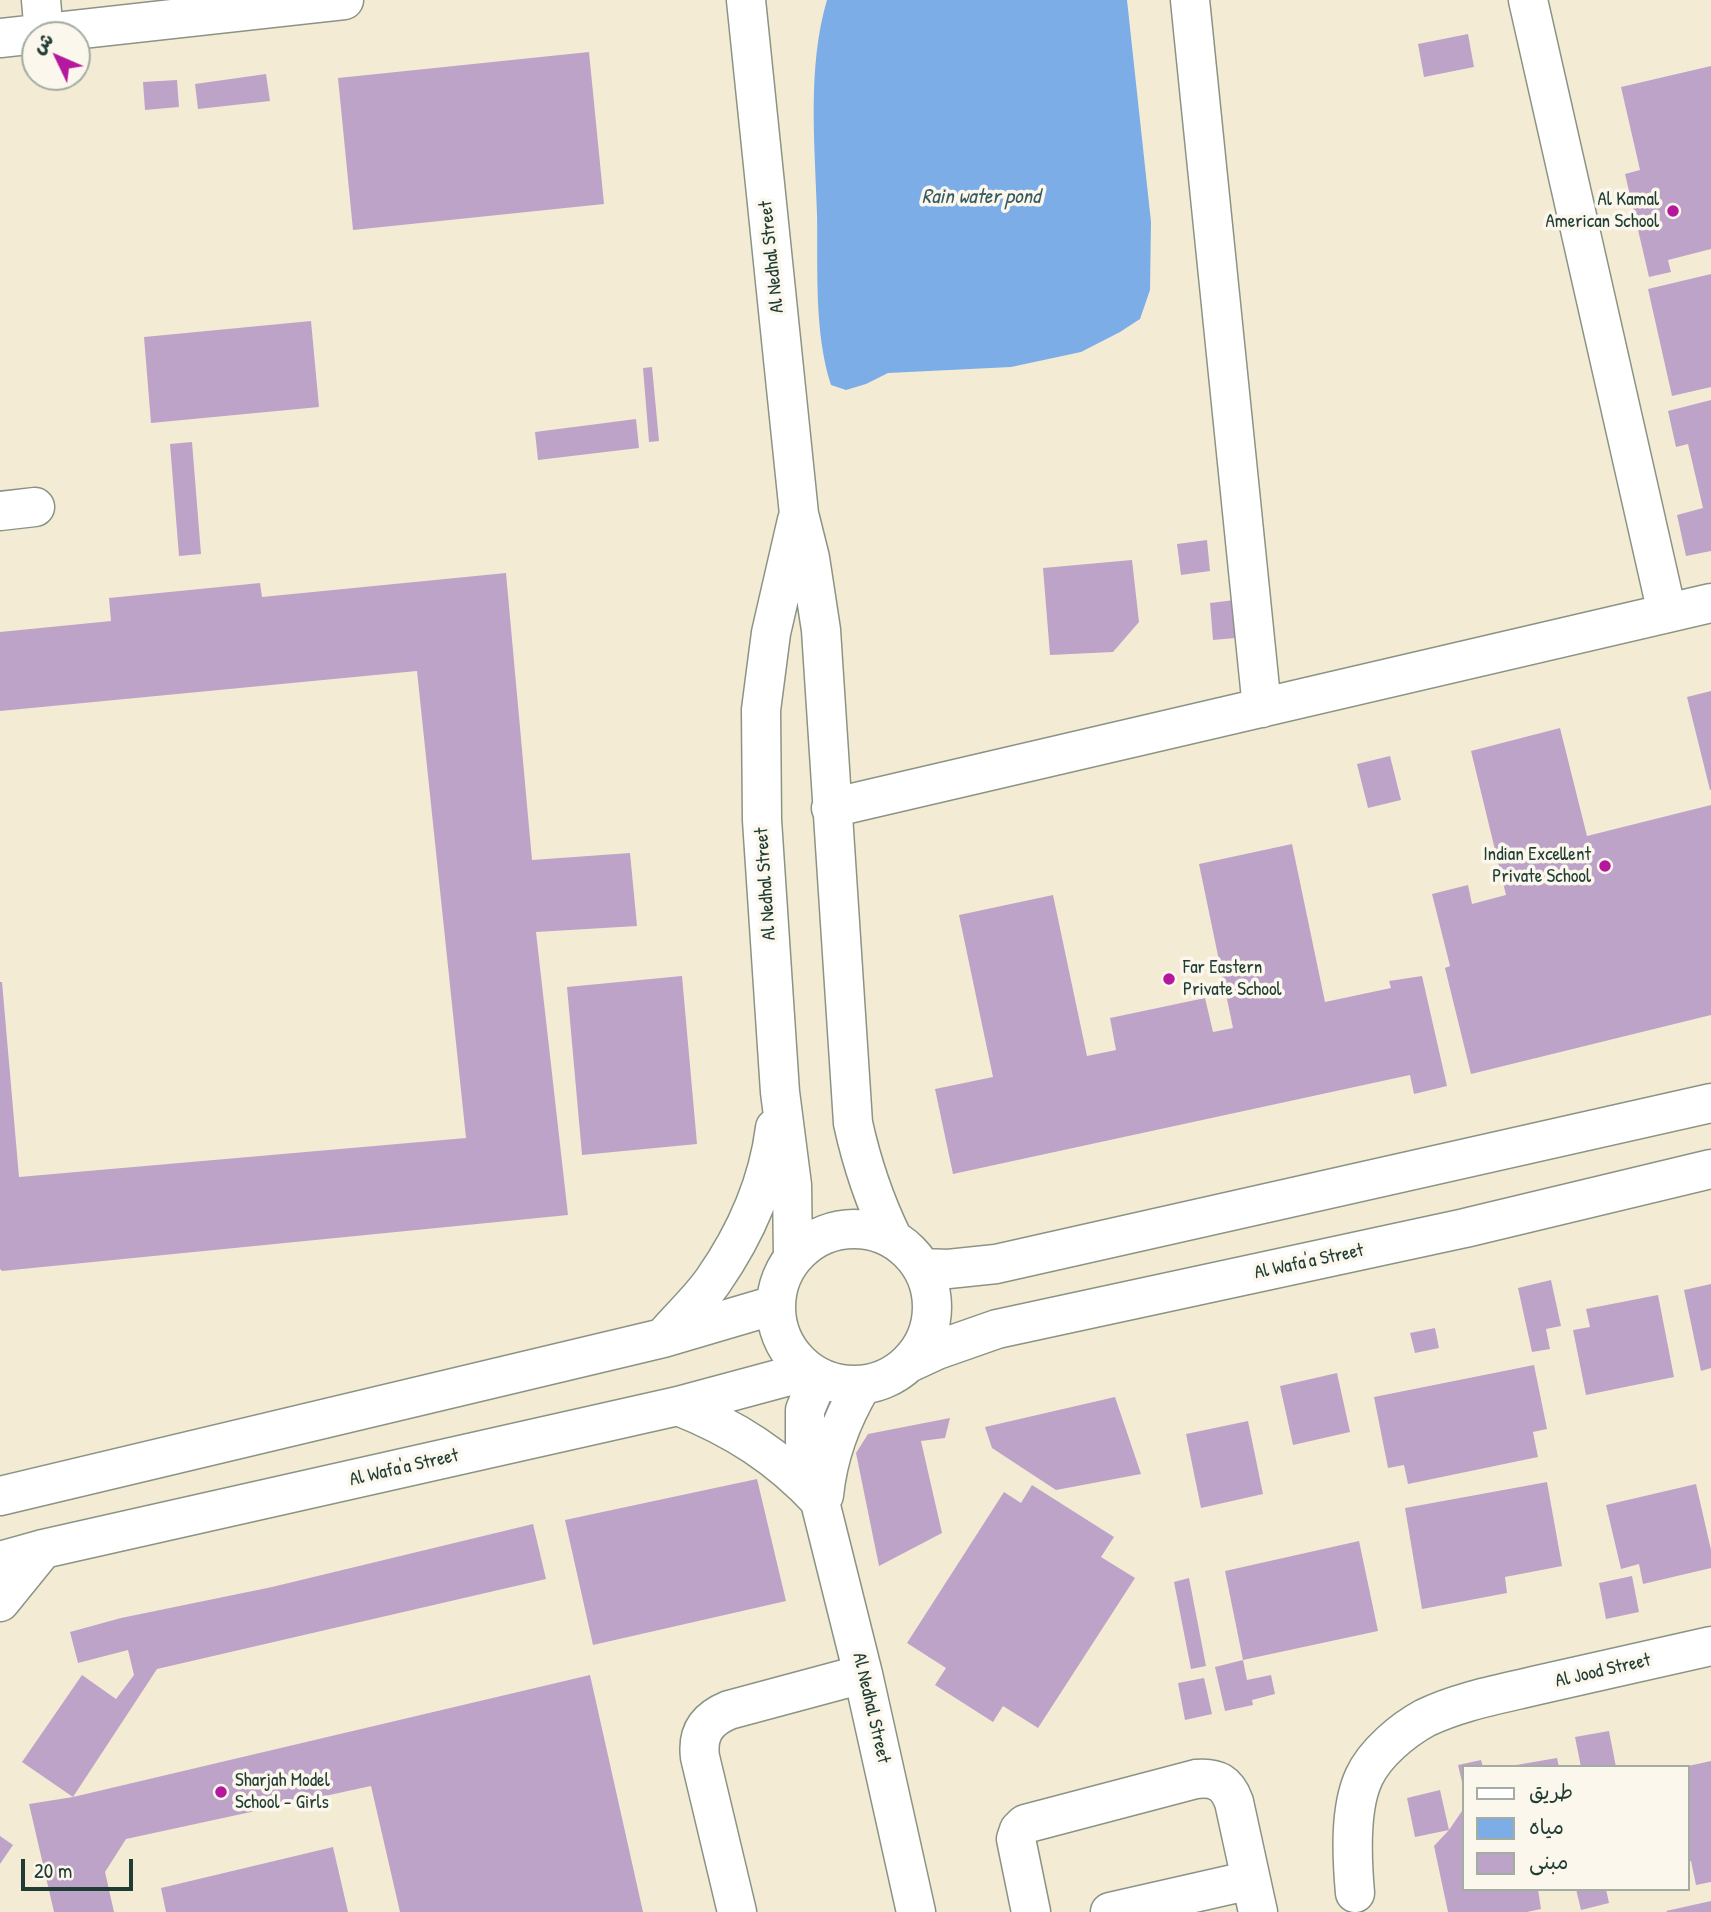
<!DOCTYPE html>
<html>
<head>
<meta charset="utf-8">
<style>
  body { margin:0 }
  #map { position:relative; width:1711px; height:1912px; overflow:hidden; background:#f4ebd5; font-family:"Patrick Hand","Playpen Sans Arabic",sans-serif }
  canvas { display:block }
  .legend { position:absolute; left:1462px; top:1765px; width:228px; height:126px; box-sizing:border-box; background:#fbf7ec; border:2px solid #a3ada2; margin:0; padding:9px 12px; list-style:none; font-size:21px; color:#1f3d34 }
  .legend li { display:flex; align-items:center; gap:14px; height:35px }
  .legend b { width:35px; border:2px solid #a3ada2 }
  .north { position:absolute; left:21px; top:21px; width:70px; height:70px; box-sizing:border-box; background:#fbf7ec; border:2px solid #a3ada2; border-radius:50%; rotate:314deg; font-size:19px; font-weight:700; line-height:28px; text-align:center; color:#1f3d34 }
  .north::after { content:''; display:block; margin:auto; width:24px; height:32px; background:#b5179e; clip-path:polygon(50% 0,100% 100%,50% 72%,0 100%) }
  .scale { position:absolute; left:21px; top:1859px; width:112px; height:32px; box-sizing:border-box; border:4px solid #1f3d34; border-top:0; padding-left:9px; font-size:21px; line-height:24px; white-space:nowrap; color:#1f3d34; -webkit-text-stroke:5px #fbf7ec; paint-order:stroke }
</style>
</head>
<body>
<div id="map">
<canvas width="1711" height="1912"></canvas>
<ul class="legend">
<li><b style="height:9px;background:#fff"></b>طريق</li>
<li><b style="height:19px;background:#7cade7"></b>مياه</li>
<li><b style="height:19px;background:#bea3c9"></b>مبنى</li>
</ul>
<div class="north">ش</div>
<div class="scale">20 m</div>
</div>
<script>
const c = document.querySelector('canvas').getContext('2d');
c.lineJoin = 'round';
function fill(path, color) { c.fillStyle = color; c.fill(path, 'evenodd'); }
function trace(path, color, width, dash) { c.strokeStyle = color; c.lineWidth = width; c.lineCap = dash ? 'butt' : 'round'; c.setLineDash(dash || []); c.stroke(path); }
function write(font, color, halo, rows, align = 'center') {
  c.font = font + ' "Patrick Hand",sans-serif'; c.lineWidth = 7; c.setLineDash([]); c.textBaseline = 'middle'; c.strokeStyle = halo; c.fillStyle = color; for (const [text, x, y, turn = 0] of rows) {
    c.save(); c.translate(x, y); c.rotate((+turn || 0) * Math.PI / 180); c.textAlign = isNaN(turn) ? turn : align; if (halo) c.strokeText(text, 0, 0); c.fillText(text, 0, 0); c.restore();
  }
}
const water = new Path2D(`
  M 827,0 L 1127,0 L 1151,222 L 1150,290 L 1140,319 L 1120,332 L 1081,352 L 1011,367 L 888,373 L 866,384 L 846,390 L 831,385 C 814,332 818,270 817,214 C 815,145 807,67 827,0 Z`);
const building = new Path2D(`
  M 1468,34 L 1474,67 L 1424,77 L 1418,44 Z
  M 589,52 L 604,204 L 353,230 L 338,78 Z
  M 1711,66 L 1711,249 L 1668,260 L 1671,272 L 1649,277 L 1625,174 L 1640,170 L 1621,87 Z
  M 266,74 L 270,101 L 198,109 L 195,84 Z
  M 177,80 L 179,107 L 145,110 L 143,82 Z
  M 1711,274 L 1711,387 L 1672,396 L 1648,289 Z
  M 311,321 L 319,407 L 151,423 L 144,337 Z
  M 652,367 L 659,441 L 649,442 L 643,368 Z
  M 1711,400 L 1711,551 L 1686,556 L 1677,515 L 1703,508 L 1688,444 L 1676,447 L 1668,411 Z
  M 636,419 L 639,448 L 538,460 L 535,432 Z
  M 192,442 L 201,554 L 179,556 L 170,444 Z
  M 1207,540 L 1210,571 L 1181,575 L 1177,544 Z
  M 1132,560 L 1139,622 L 1113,652 L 1050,655 L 1043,568 Z
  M 506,573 L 532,860 L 630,853 L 637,926 L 536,932 L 568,1215 L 2,1271 L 0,1269 L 0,982 L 2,982 L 19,1177 L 466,1138 L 417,671 L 0,711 L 0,632 L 111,621 L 109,598 L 260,583 L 262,597 Z
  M 1243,599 L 1246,637 L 1213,640 L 1210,603 Z
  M 1711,691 L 1711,790 L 1710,790 L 1687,697 Z
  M 1560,728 L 1587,836 L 1711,805 L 1711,1015 L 1471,1074 L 1445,968 L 1450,966 L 1432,894 L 1468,885 L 1472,904 L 1506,895 L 1471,751 Z
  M 1390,756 L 1401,800 L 1368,808 L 1357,764 Z
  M 1292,844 L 1325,1002 L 1391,988 L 1389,981 L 1422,976 L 1447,1086 L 1414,1094 L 1410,1075 L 953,1174 L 935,1089 L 993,1077 L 959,915 L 1053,895 L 1087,1056 L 1116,1050 L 1110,1018 L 1205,998 L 1213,1032 L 1233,1028 L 1199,864 Z
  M 682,976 L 697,1144 L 582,1155 L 567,987 Z
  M 1551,1280 L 1561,1326 L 1546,1329 L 1550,1349 L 1532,1352 L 1518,1288 Z
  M 1711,1284 L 1711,1368 L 1701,1371 L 1684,1290 Z
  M 1658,1295 L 1674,1377 L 1586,1395 L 1573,1330 L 1590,1327 L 1586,1309 Z
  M 1435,1328 L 1439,1348 L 1415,1353 L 1410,1333 Z
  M 1534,1365 L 1547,1429 L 1533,1432 L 1538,1457 L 1408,1484 L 1404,1465 L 1388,1468 L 1374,1397 Z
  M 1337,1373 L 1350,1432 L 1293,1445 L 1280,1386 Z
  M 1115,1397 L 1141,1474 L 1056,1490 L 992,1448 L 985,1427 Z
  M 950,1418 L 945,1438 L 921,1441 L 942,1533 L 879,1566 L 856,1453 L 868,1434 Z
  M 1248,1421 L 1263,1494 L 1201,1508 L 1186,1434 Z
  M 757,1479 L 786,1601 L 593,1645 L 565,1520 Z
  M 1547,1482 L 1562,1566 L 1505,1577 L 1507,1593 L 1422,1609 L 1405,1508 Z
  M 1696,1484 L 1711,1550 L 1711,1568 L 1643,1584 L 1639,1564 L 1621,1569 L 1606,1505 Z
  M 1032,1485 L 1114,1537 L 1101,1557 L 1135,1578 L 1038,1728 L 1003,1706 L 993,1722 L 935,1685 L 946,1668 L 907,1643 L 1004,1492 L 1021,1503 Z
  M 533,1524 L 546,1579 L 157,1669 L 73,1797 L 22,1762 L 82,1675 L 116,1699 L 134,1675 L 128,1650 L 78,1663 L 70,1632 L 121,1618 L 272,1587 Z
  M 1359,1541 L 1378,1631 L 1243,1660 L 1225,1571 Z
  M 1632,1576 L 1639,1612 L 1606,1619 L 1599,1583 Z
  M 1189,1578 L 1206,1666 L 1191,1669 L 1174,1582 Z
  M 1243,1660 L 1247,1680 L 1271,1675 L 1275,1694 L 1252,1700 L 1253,1705 L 1225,1711 L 1215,1667 Z
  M 590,1675 L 643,1912 L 400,1912 L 371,1786 L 126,1839 L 105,1872 L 114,1912 L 54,1912 L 29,1804 L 73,1797 Z
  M 1204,1678 L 1212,1714 L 1185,1720 L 1178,1683 Z
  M 1609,1731 L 1616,1767 L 1581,1767 L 1575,1737 Z
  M 1557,1758 L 1559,1767 L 1516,1767 L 1516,1765 Z
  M 1481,1760 L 1483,1767 L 1464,1767 L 1464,1782 L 1462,1782 L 1458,1765 Z
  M 1711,1761 L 1711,1882 L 1696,1885 L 1691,1861 L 1688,1861 L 1688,1766 Z
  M 1440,1790 L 1449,1830 L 1415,1837 L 1407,1798 Z
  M 1464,1808 L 1464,1889 L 1538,1889 L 1541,1909 L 1527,1912 L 1448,1912 L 1434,1846 L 1449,1830 Z
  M 0,1836 L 13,1845 L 0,1864 Z
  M 333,1847 L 348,1912 L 166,1912 L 161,1888 Z
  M 1576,1889 L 1606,1889 L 1609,1903 L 1581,1910 Z
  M 1711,1901 L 1711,1912 L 1667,1912 L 1666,1911 Z`);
const minor = new Path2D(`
  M 41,0 L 44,34
  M 746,0 L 799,514 L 810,558 L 821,630 L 853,1123 C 862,1164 874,1200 892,1237
  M 1190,0 L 1262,708
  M 1528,0 L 1667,613
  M 0,38 L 344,0
  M 0,511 L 35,507
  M 831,808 L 1711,603
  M776 1307a78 78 0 1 1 156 0a78 78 0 1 1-156 0Z
  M 793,1256 L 792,1185 L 780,1092 L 762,820 L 761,710 L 771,633 L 797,520
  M 923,1268 L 948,1269 L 996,1264 L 1711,1103
  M 663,1338 C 679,1319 699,1301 713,1281 C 745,1235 768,1184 775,1128
  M 909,1363 L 937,1350 L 997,1329 L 1465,1228 L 1711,1169
  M 819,1377 L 805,1410 L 805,1442 L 863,1674 L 916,1912
  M 678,1406 C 734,1428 779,1457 820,1501
  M 824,1495 C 828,1455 841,1420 862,1385
  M 0,1496 L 663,1338 L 775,1305
  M 0,1561 L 43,1549 L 678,1406 L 808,1371
  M 0,1602 L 43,1549
  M 1355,1893 C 1352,1859 1349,1809 1364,1777 C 1375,1753 1403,1730 1425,1718 C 1460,1701 1501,1694 1538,1685 C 1596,1672 1653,1659 1711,1646
  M 737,1912 L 700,1757 C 697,1733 707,1719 729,1710 L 863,1674
  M 1031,1912 L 1016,1839 L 1019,1830 L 1025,1824 L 1196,1779 C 1217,1777 1227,1783 1234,1802 L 1258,1912
  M 1110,1912 L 1251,1880`);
const markers = [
  [1673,211,7,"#b5179e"],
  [1605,866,7,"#b5179e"],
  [1169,979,7,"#b5179e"],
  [221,1792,7,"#b5179e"]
];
const poiNames = [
  ["Al Kamal",1659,200],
  ["American School",1659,222],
  ["Indian Excellent",1591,855],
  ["Private School",1591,877],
  ["Far Eastern",1183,968,"left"],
  ["Private School",1183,990,"left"],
  ["Sharjah Model",235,1781,"left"],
  ["School - Girls",235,1803,"left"]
];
const streetNames = [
  ["Al Nedhal Street",772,257,-96],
  ["Al Nedhal Street",766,884,-94],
  ["Al Wafa'a Street",1309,1262,-12],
  ["Al Wafa'a Street",404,1468,-13],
  ["Al Jood Street",1603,1671,-13],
  ["Al Nedhal Street",871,1708,77]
];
const waterNames = [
  ["Rain water pond",981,197]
];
fill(water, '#7cade7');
fill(building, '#bea3c9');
trace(minor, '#8a9484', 41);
trace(minor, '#fff', 38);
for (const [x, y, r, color] of markers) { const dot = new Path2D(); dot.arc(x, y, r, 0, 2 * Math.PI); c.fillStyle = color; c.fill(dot); trace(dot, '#fbf7ec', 2.5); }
write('19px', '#1f3d34', '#fbf7ec', poiNames, 'right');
write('19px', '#1f3d34', '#fbf7ec', streetNames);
write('italic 21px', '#365961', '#fbf7ec', waterNames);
</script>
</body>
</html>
